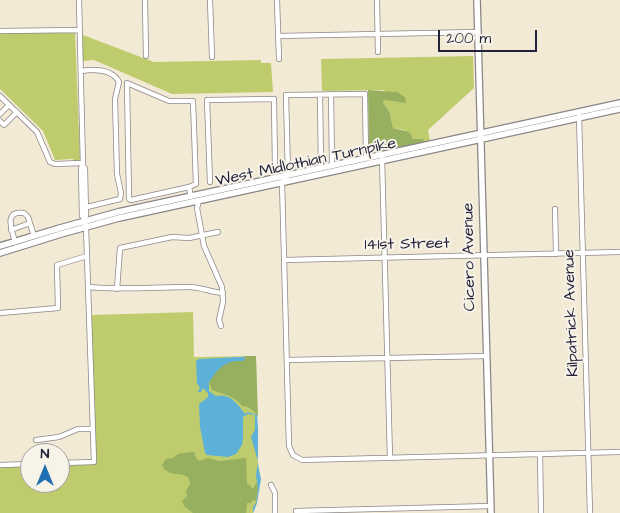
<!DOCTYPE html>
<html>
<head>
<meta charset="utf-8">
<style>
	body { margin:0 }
	#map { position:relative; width:620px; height:513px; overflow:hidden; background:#f3ead5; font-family:"Architects Daughter",sans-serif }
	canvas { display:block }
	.north { position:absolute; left:20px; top:443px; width:50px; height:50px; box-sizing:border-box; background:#f7f3e8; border:1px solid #a29fa3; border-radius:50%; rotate:0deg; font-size:14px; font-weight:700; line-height:20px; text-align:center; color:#22223b }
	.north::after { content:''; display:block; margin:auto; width:18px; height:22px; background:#1f6fb2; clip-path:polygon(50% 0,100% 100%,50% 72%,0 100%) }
	.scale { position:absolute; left:438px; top:30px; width:99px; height:22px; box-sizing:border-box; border:2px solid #22223b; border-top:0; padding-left:6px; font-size:15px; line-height:18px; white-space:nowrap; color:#22223b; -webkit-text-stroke:4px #f7f3e8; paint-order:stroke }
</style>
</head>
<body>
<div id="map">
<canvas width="620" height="513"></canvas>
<div class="north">N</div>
<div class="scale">200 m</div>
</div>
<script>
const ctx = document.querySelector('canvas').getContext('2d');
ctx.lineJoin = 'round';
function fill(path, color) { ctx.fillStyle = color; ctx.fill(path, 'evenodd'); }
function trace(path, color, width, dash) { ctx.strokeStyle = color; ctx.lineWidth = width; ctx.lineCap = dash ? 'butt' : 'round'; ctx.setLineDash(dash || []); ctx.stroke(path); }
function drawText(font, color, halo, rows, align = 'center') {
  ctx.font = font + ' "Architects Daughter",sans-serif'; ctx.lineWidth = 4; ctx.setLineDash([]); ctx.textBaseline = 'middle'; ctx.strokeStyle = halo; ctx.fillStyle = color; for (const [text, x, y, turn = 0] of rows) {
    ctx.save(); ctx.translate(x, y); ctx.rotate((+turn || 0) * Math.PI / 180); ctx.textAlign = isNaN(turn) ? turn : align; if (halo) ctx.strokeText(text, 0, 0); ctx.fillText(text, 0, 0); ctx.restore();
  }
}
fill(new Path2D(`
	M75 32 80 159 79 161 74 162 73 159 55 160 43 131 0 89V33Z
	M83 35 154 62 261 60V63H271L273 92 172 94 94 60 83 61Z
	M473 56 474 88 428 130 430 141 421 143 411 138 404 130 393 128 390 113 383 102 385 99 400 102 384 90 322 91 321 59Z
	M193 312 194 357 256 356 257 457 260 474 257 503 253 513H0V466L30 465V483H60V464L96 463 91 315Z`), '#bfcc6d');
fill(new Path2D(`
	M368 90 397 92 405 97 406 103 385 100 383 102 390 113 393 128 409 132 413 139H423L424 140 421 143 369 155Z
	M244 356H256L258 417C255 412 250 406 242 406 234 395 224 395 212 390L209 382C214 375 221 365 229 361 236 359 240 362 245 358Z
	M191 452H194L196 458 199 461 208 458 219 461 246 458 247 483 253 489 257 482 258 490 256 501 253 500 251 503H247L246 513H193L185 507 182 501 187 496 186 491 190 484C189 474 184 475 175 474 172 474 167 471 164 469L162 465 166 459 173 458 178 454Z`), '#97b060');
fill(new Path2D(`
	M238 357H244L245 359 243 361C225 360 219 368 209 382V391L216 396C230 393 237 403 245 414L248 412 257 415 258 428V466L261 479 257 503 253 513V507L256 503 258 490 256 475 258 461 251 437 255 430V415L248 414 243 417V439L242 445 236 454 228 457 207 455 205 453 200 427 199 404 208 397V393L203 388 201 392H198L200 387 197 384 196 361 199 359Z`), '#5db1d9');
const minor = new Path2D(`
	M79 0 83 166 85 168 86 216 84 218
	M145 0 146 56
	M210 0 212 57
	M277 0 279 59
	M377 0 378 52
	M0 31 80 30
	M278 36 478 32
	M81 71C94 69 112 69 119 82L115 99 117 174 121 193 120 199 83 208
	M331 94 332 165
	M320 95 321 168
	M0 96 37 132 50 162 55 164 83 163
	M0 114 9 105
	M579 116 590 513
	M0 121 4 125 17 112
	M366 158 365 94 286 95 288 175 282 182 289 446 293 455 302 460 620 452
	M382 159 390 458
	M210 182 207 100 274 99 275 167
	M189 187 131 200 129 199 127 83 169 101H193L196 184 189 187 191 197
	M199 201 197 208 204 246 222 287 223 302 219 320 221 326
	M555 209 556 254
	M11 230 30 223
	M15 242C12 230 3 210 24 213L28 217 34 236
	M284 260 620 252
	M88 287C121 290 155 287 189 287 200 287 211 292 223 293
	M117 289 120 248 172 237 189 238 218 232
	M0 313 58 308 57 265 87 256
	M287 360 487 356
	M36 440 59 437 78 429H93
	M540 454 541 513
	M60 463 94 462 86 227 84 218 82 216 81 168 83 166
	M0 465 30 464
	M271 485 275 493V513
	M296 511 491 506`);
const major = new Path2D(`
	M477 0 491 513
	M0 246 60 228 118 212 620 103
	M0 253 61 234 119 218 620 109`);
trace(minor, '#8a8688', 6);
trace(major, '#8a8688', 8);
trace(minor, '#fff', 4.5);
trace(major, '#fff', 5.5);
drawText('16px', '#22223b', '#f7f3e8', [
	["West Midlothian Turnpike",306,163,-12],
	["141st Street",407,245,-1],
	["Cicero Avenue",470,257,-91],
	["Kilpatrick Avenue",572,313,-92]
]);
</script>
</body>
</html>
